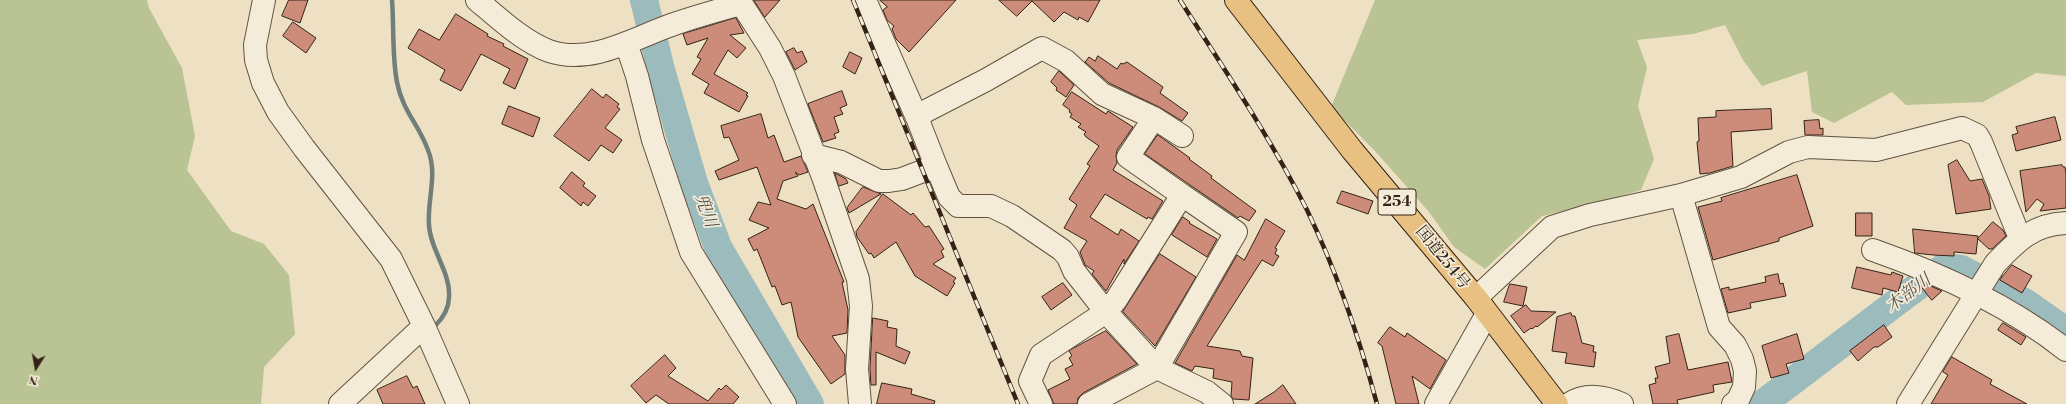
<!DOCTYPE html>
<html>
<head>
<meta charset="utf-8">
<style>
	body { margin:0 }
	#map { position:relative; width:2066px; height:404px; overflow:hidden; background:#eee1c3; font-family:"Libre Bodoni",serif }
	canvas { display:block }
	.north { position:absolute; left:16px; top:348px; width:40px; height:40px; -webkit-text-stroke:3px #f4ecd8; paint-order:stroke; rotate:191deg; font-size:11px; font-weight:700; line-height:16px; text-align:center; color:#342216 }
	.north::after { content:''; display:block; margin:auto; width:14px; height:18px; background:#342216; clip-path:polygon(50% 0,100% 100%,50% 72%,0 100%) }
</style>
</head>
<body>
<div id="map">
<canvas width="2066" height="404"></canvas>
<div class="north">N</div>
</div>
<script>
const ctx = document.querySelector('canvas').getContext('2d');
ctx.lineJoin = 'round';
function fill(path, color) { ctx.fillStyle = color; ctx.fill(path, 'evenodd'); }
function trace(path, color, width, dash) { ctx.strokeStyle = color; ctx.lineWidth = width; ctx.lineCap = dash ? 'butt' : 'round'; ctx.setLineDash(dash || []); ctx.stroke(path); }
function drawText(font, color, halo, rows, align = 'center') {
  ctx.font = font + ' "Libre Bodoni","Noto Serif JP",serif'; ctx.lineWidth = 3.5; ctx.setLineDash([]); ctx.textBaseline = 'middle'; ctx.strokeStyle = halo; ctx.fillStyle = color; for (const [text, x, y, turn = 0] of rows) {
    ctx.save(); ctx.translate(x, y); ctx.rotate((+turn || 0) * Math.PI / 180); ctx.textAlign = isNaN(turn) ? turn : align; if (halo) ctx.strokeText(text, 0, 0); ctx.fillText(text, 0, 0); ctx.restore();
  }
}
fill(new Path2D(`
	M0 0H147L149 8 182 68 195 136 187 170 231 231 264 244 289 275 295 334 264 367 261 404H0Z
	M1375 0H2066V76L2036 73 1983 102 1906 105 1892 92 1834 123 1812 112 1807 71 1762 86 1743 60 1725 25 1693 34 1637 40 1647 67 1638 106 1654 159 1641 190 1597 203 1542 216 1485 269 1454 247 1429 212 1375 151 1331 107Z`), '#b9c394');
trace(new Path2D(`
	M392 0C394 25 392 58 397 82 402 110 419 125 428 150 438 175 427 199 429 225 430 249 451 273 449 297 449 308 443 318 435 326`), '#727e7a', 4.5);
trace(new Path2D(`
	M644 0 661 70 694 183 718 247 810 404
	M1762 404C1823 359 1882 312 1944 267L1961 269 2026 303 2066 331`), '#9cbbbc', 28);
const building = new Path2D(`
	M289 0H308L300 23 282 16Z
	M754 0H780L765 17Z
	M880 0H956L909 52 896 39 892 29 894 26 887 20 883 10 887 7Z
	M999 0H1100L1088 22 1079 17 1078 20 1064 12 1054 22 1032 1 1017 16Z
	M456 14 488 34 487 36 504 44 503 46 528 59 515 89 503 83 510 69 481 54 461 91 440 80 445 70 408 48 419 29 439 40Z
	M736 18 744 33 730 35 746 48 737 58 728 50 714 74 748 93 746 95 748 96 739 112 704 93 709 84 692 74 701 59 697 57 708 38 687 45 683 34Z
	M293 22 316 38 306 53 283 36Z
	M794 48 797 53 802 51 807 62 795 70 786 52Z
	M850 52 862 58 855 74 843 67Z
	M1098 56 1117 69 1121 63 1123 64 1127 62 1163 87 1160 93 1188 113 1182 121 1159 107 1109 83 1085 62 1089 57 1095 61Z
	M1059 71 1074 85 1066 97 1056 90 1057 88 1051 82Z
	M592 89 603 98 606 94 619 104 617 107 620 109 605 128 622 140 613 153 601 145 589 161 554 136Z
	M842 91 847 105 840 108 843 114 834 117 839 132 834 134 836 138 823 142 808 104Z
	M1072 92 1106 114 1108 111 1133 127 1117 150 1116 156 1117 163 1113 170 1163 201 1152 219 1148 217 1147 219 1105 194 1090 217 1118 235 1121 229 1139 241 1124 264V259L1106 291 1092 274 1094 271 1085 265 1080 252 1087 241 1064 228 1077 205 1069 199 1090 166 1087 164 1099 146 1086 137 1084 134 1086 132 1078 127 1081 124 1070 117 1072 114 1069 112 1070 110 1063 105Z
	M509 106 540 118 533 137 502 124Z
	M1771 109 1772 129 1731 132 1733 166 1710 173 1700 174 1697 142 1699 141 1698 118 1716 117V111Z
	M761 114 768 138 774 135 784 162 801 156 808 172 799 175 795 172 798 176 783 181 777 199 806 209 813 204 844 282H842L848 310 847 333 832 336 845 355V374L831 384 798 337 791 302 782 305 775 286 772 287 757 249 754 251 748 239 769 228 749 220 758 202 771 205 757 167 719 180 715 171 739 160 729 137 724 138 721 126Z
	M2055 117 2061 140 2016 151 2012 135 2018 133 2016 127Z
	M1819 120 1820 129 1823 128V135H1805L1804 121Z
	M1158 135 1190 158 1189 159 1212 176 1211 178 1256 211 1249 221 1240 216 1238 218 1145 154Z
	M1957 160 1970 181 1982 179 1989 196 1991 209 1956 214 1948 165Z
	M2062 165 2063 167H2065L2066 173V208L2040 211 2044 204 2037 199 2026 212 2020 171Z
	M572 172 585 183 583 186 596 196 588 206 583 202 581 206 560 188Z
	M835 173 846 179 848 183 839 186Z
	M1797 175 1813 226 1779 238V241L1713 260 1698 207 1722 201 1721 198Z
	M863 187 881 194 849 213 847 208Z
	M1342 191 1373 201 1368 214 1337 203Z
	M883 194 911 215 913 213 925 227 929 226 944 249 941 251 944 257 933 264 956 278 953 282 955 283 947 296 915 276 896 242 874 258 871 253 869 254 857 237 856 232Z
	M1856 213H1872V236H1856Z
	M1183 217 1190 222 1189 223 1217 239 1207 257 1172 235Z
	M1266 219 1285 231 1275 248 1277 249 1275 254 1279 256 1273 266 1262 260 1207 346 1240 351 1242 356 1253 358 1249 400 1233 399 1231 396 1232 382 1213 378 1214 369 1195 366 1192 371 1175 363 1237 255 1244 260Z
	M1993 222 2003 230 2006 236 1992 249H1989L1978 239Z
	M1913 229 1978 236 1976 254 1954 252V256L1933 255 1915 253Z
	M1160 254 1196 277 1155 346 1123 312Z
	M2012 265 2032 276 2022 293 2000 280Z
	M1857 267 1891 275 1892 272 1903 276 1898 292 1883 288 1882 295 1852 288Z
	M1778 274 1780 284 1783 283 1786 296 1750 303 1751 308 1728 313 1721 289 1729 287V290L1766 282 1765 277Z
	M1916 280 1919 281 1942 291 1932 300Z
	M1063 283 1072 295 1051 310 1042 297Z
	M1510 284 1527 287 1523 306 1504 302Z
	M1526 305 1531 311 1556 312 1537 327 1536 326 1532 329 1531 328 1524 333 1511 316Z
	M1571 313 1572 316H1575L1582 343 1594 346 1593 352H1596L1594 367 1565 363 1567 353 1552 351 1557 317Z
	M873 318 888 321 887 327 897 329 896 346 910 352 905 364 876 352V385H871L870 369Z
	M2003 323 2026 337 2021 345 1998 330Z
	M1884 325 1892 337 1878 347H1874L1858 361 1850 351Z
	M1390 327 1405 337 1407 333 1446 360 1430 389 1412 376 1419 404H1396L1382 346 1378 343Z
	M1106 331 1137 364 1083 393 1078 398 1077 404H1054L1048 390 1070 379 1065 369 1073 365 1069 358 1072 356 1069 351Z
	M1679 334 1688 370 1728 362 1732 382 1713 385 1714 392 1677 400 1678 404H1653L1649 385 1656 383 1655 378H1658L1655 367 1670 363 1666 337Z
	M1797 334 1804 359 1786 364 1789 373 1771 378 1762 346Z
	M665 355 676 368 668 376 708 401 719 388 721 390 726 385 739 397 733 404H669L656 395 646 403 631 386Z
	M1952 357 1992 380 1990 384 2027 404H1931L1948 375 1943 372Z
	M407 376 413 388 417 386 425 404H383L377 390Z
	M882 383 912 389 911 394 935 401 934 404H877Z
	M1283 385 1296 404H1255L1274 392Z`);
fill(building, '#cd8c7a');
trace(building, '#342216', 1);
const minor = new Path2D(`
	M264 0 255 45 256 60 263 83 278 112 304 148 391 259 424 326 458 404
	M477 0C497 17 524 42 549 51 592 66 637 36 677 23 698 16 719 10 741 4
	M739 0 770 48 784 76 823 177 858 279 861 306 857 369 860 404
	M865 0 918 120
	M626 43 637 76 653 140 691 252 785 404
	M1182 136 1154 118 1128 157 1182 195
	M813 155 841 162 879 181H889L902 179 936 166 949 197 958 206H991L1012 216 1062 250 1068 257 1074 271 1106 312 1157 368 1207 392 1222 404
	M936 166 918 120 924 112 986 80 1042 48 1066 61 1102 94 1154 118
	M1681 195 1719 327 1735 345 1742 359 1745 371 1744 387 1738 400 1733 404
	M1873 250C1941 274 2009 305 2066 350
	M1476 298 1552 227 1590 215 1681 195 1741 177 1789 152 1808 147 1876 150 1962 128 1977 135 1981 142 2020 238
	M340 404 424 326
	M1041 404 1030 381 1041 355 1106 312 1116 300 1182 195 1236 232 1157 368 1089 404
	M1436 404 1487 314
	M1569 404C1585 393 1605 396 1622 404
	M1908 404 1995 264C2016 242 2033 224 2066 223`);
const highway = new Path2D(`
	M1236 0 1352 150 1476 298 1557 404`);
trace(minor, '#625241', 24);
trace(highway, '#342216', 24);
trace(minor, '#f4ecd8', 22);
trace(highway, '#e7c082', 22);
const rail = new Path2D(`
	M853 0 1018 404
	M1180 0C1224 69 1270 137 1307 210 1337 272 1359 337 1377 404`);
trace(rail, '#342216', 4.5);
trace(rail, '#f4ecd8', 3, [9]);
for (const [x, y, w] of [
	[1397,202,38]
]) { const box = new Path2D(); box.roundRect(x - w / 2, y - 13, w, 26, 3); ctx.fillStyle = '#f4ecd8'; ctx.fill(box); trace(box, '#342216', 1); }
drawText('bold 15px', '#342216', null, [
	["254",1397,202]
]);
drawText('16px', '#342216', '#f4ecd8', [
	["国道254号",1442,258,51]
]);
drawText('italic 17px', '#535048', '#f4ecd8', [
	["兜川",705,211,70],
	["木部川",1909,294,-37]
]);
</script>
</body>
</html>
